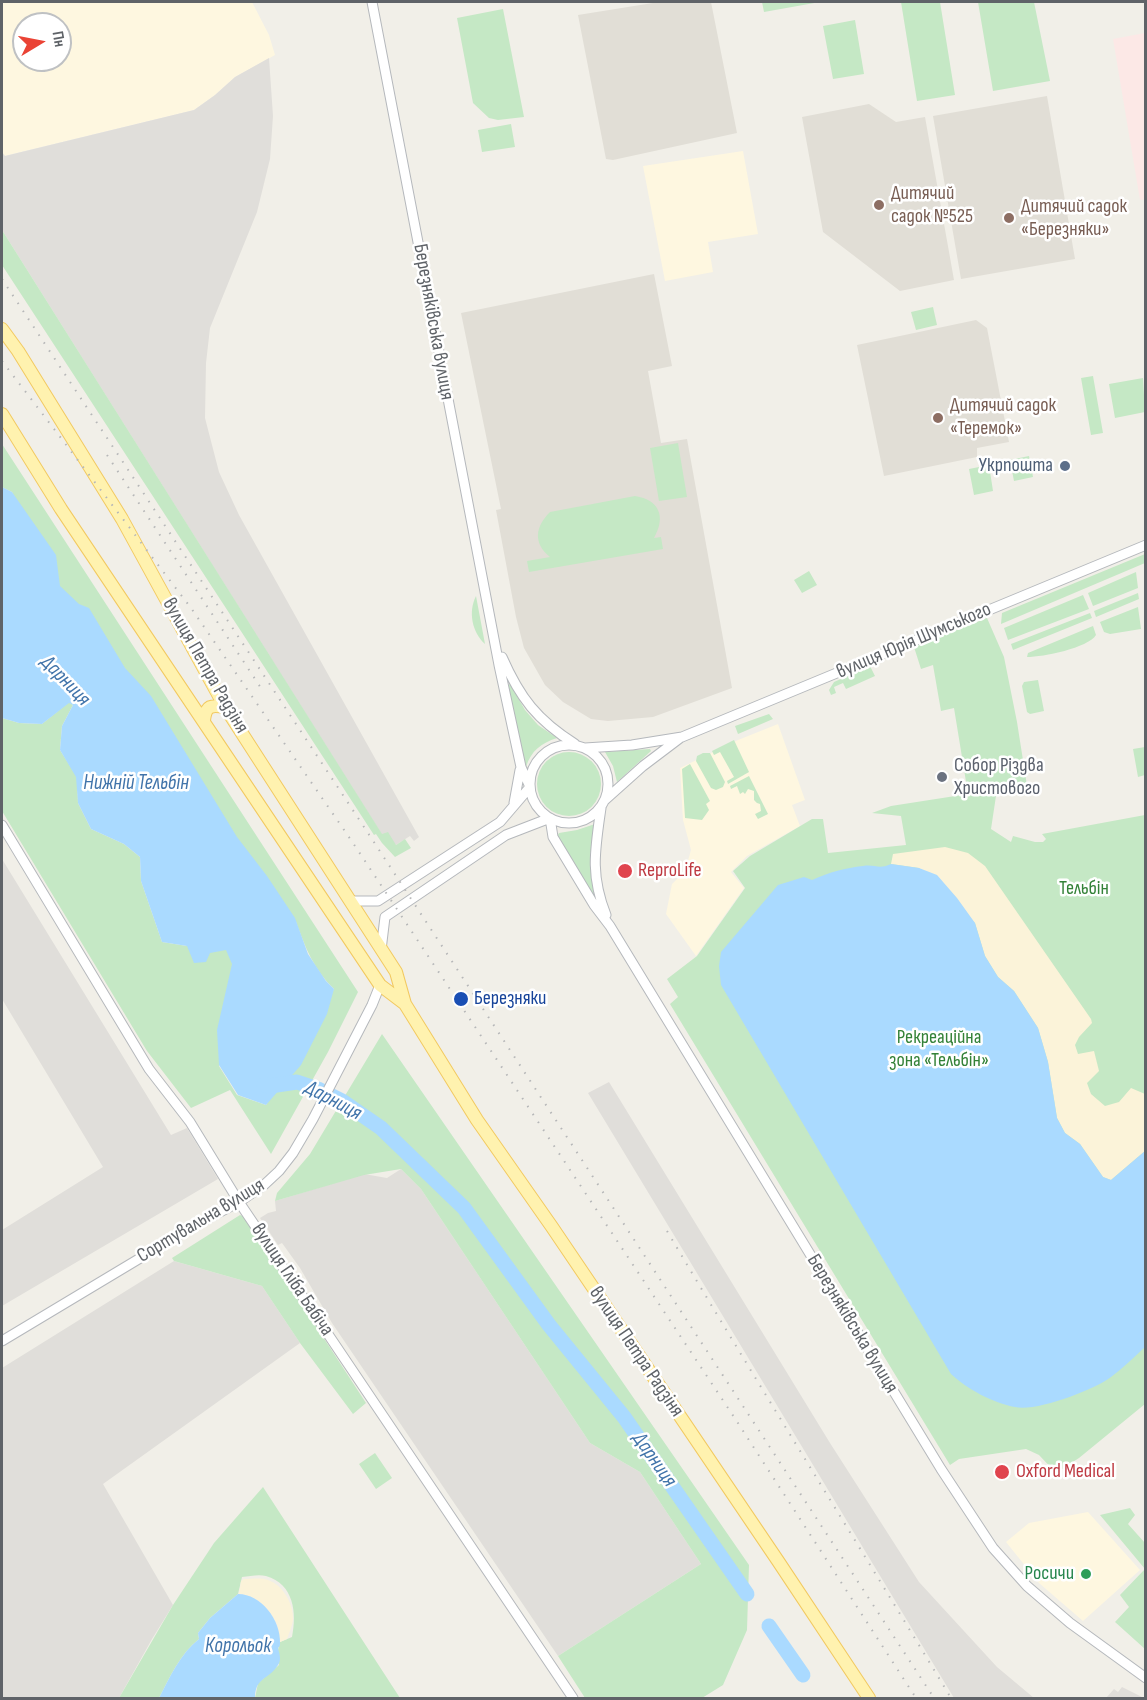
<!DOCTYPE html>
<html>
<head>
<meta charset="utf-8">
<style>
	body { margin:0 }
	#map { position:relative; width:1147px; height:1700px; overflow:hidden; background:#f1efe8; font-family:"Sofia Sans Condensed",sans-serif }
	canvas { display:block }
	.frame { position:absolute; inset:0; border:3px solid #5f6368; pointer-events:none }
	.north { position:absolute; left:12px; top:12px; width:60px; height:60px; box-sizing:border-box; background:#fff; border:2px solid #bfc1c3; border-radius:50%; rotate:80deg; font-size:16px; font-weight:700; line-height:24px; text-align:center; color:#5f6368 }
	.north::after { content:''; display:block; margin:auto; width:21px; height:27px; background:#ea4335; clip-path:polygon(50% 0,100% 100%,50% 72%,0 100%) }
</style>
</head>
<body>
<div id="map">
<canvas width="1147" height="1700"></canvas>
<div class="frame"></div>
<div class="north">Пн</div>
</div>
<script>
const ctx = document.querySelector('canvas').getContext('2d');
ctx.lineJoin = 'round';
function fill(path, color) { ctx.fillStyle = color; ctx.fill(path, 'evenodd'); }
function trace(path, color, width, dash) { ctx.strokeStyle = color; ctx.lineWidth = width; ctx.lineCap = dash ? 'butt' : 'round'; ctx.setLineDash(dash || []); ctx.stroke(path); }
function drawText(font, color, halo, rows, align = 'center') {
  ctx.font = font + ' "Sofia Sans Condensed",sans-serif'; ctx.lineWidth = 5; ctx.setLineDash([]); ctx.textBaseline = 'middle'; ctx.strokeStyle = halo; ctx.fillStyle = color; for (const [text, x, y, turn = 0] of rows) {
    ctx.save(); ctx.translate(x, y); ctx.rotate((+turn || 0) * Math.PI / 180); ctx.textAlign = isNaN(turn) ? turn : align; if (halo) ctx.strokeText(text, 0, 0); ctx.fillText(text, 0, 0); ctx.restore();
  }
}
fill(new Path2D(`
	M2 2H252L269 35 275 55 235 77 215 95 194 110 4 156 2 152ZM24 24H60V60H24Z
	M743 151 758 234 708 242 713 272 665 281 643 166Z
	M778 724 805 800 792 805 800 826 747 856 731 872 744 888 696 956 666 914 672 884 685 871 691 850 683 820 680 768 738 740Z
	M1088 1512 1140 1570 1083 1621 1039 1583 1006 1542 1029 1523Z`), '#fef7e0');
fill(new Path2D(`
	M269 58 273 116 270 159 257 212 210 328 206 363 205 418 219 472 239 515 419 837 414 841 410 836 396 845 382 835 2 230V152L5 156 194 110 215 95 235 77Z
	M2 859 171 1135 187 1128 218 1179 2 1306V1230L103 1167 2 999Z
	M609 1082 830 1443 919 1582 997 1667 1034 1698H954L588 1093Z
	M401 1169 421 1189 590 1443 640 1472 701 1564 558 1656 332 1323 300 1268 282 1243 278 1245 260 1218 268 1213 276 1211 275 1201 364 1174 387 1178Z
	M174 1261 262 1286 300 1343 103 1484 173 1605 152 1639 119 1698H2V1368Z
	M1122 1687 1144 1698H1106L1114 1689 1118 1692Z`), '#e0deda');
fill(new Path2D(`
	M659 2H711L737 133 613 160 606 159 578 15Z
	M1047 96 1075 259 961 279 933 116Z
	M869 104 896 122 925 117 954 280 900 291 823 232 802 117Z
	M654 274 672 366 648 371 661 443 687 439 732 688 653 717 608 721 591 719 563 702 545 685 524 648 516 617 496 510 501 509 461 313Z
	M976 320 987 328 1009 442 977 448V457L884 476 857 345Z`), '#e1ded6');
fill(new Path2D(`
	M1145 33 1146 199 1140 200 1113 39Z`), '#fce8e6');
fill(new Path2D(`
	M762 2H820L764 12Z
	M901 2H940L955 95 917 101Z
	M978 2H1034L1050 81 993 91Z
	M503 9 524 117 498 120 489 118 473 103 457 18Z
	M855 20 864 74 833 79 823 26Z
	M511 124 515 147 482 152 478 130Z
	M2 230 382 834 388 832 396 845 405 839 411 848 395 857 382 843 376 834 374 835 2 265Z
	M933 307 937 325 916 330 911 312Z
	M1093 376 1103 433 1091 435 1081 378Z
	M1143 378 1145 412 1115 418 1109 384Z
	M678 443 687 497 659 501 650 448Z
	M2 444 358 992 328 1052 271 1154 230 1090 191 1108 147 1051 2 811V718L19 723 42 724 69 702 73 705 62 726 60 750 77 777 78 803 91 829 124 844 140 857 141 881 162 942 187 946 88 675 12 492 2 487ZM296 922C305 947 314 970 334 989L266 1105 237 1095 219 1066Z
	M1029 456 1033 477 1014 481 1010 460Z
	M989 465 993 491 974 495 969 469Z
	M635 496C660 500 666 517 654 538L661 537 663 549 529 572 527 561 550 557C533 543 535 527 550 512Z
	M1145 554V563L1001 624 1002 613Z
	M809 571 817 585 802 593 794 580Z
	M1136 572 1138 588 1093 606 1088 593Z
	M1138 593 1139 599 1096 617 1094 611Z
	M1083 595 1089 609 1008 640 1004 628Z
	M476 596 485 644C472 632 468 612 476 596Z
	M1138 607 1141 629 1110 634 1104 632 1100 622Z
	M1090 613 1092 618 1013 650 1011 644Z
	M987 618 1004 657 1017 722 1028 792 996 796 991 829 1011 842 1013 836 1035 842H1043L1046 839 1042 834 1145 815V1404L1079 1458 1056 1473 1039 1455 1026 1449 959 1459 950 1465 670 1004 678 997 667 979 697 956 745 888 733 871 750 856 812 819H823L828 853 906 845 901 816 872 813 891 806 968 794 954 708 941 711 933 665 921 669 914 647Z
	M1093 626 1096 635C1088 648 1043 657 1027 657L1028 653Z
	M870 666 875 676 846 689 843 683 834 687 836 693 831 695 829 690 834 682Z
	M1038 680 1044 711 1030 714 1027 712 1022 686 1024 682Z
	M510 684 525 710 538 725 557 738C541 743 531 751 526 767L508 685Z
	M769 714 773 719 738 734 735 726Z
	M734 740 749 772 728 784 727 781 734 777 720 752 714 755 712 751Z
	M1145 747V775L1138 777 1133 749Z
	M650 749 651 751 617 782 613 766 605 752Z
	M537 784a32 32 0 1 1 64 0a32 32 0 1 1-64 0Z
	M703 753H710L725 782 723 787 716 790 711 788 696 761 697 756Z
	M690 764 710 801 706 804 709 810 702 820 685 818 682 769Z
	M749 776 768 814 758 819 755 814 761 811 760 804 757 803 754 800V791L748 789 745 794 743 792 740 794 737 786 731 789 730 786Z
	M595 824 590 858 596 899 594 900 557 836 559 833 577 830Z
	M382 1034 749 1565 747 1630 723 1685 702 1698H585L558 1656 701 1564 640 1472 590 1443 421 1189 401 1169 364 1175 275 1201 277 1193 310 1154Z
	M240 1215 245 1217 366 1403 353 1414 300 1343 262 1286 174 1261 172 1258Z
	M375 1453 392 1478 376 1489 359 1464Z
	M263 1487 400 1698H255L258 1683 279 1665 278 1650 280 1642 292 1637C297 1613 294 1584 266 1576 259 1574 250 1576 242 1577L238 1594 210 1618 198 1633 199 1639C180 1654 170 1677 159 1698H119L173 1605 214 1543Z
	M1130 1508 1135 1515 1128 1524 1145 1543V1649L1115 1622 1129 1607 1120 1595 1145 1569 1100 1515Z`), '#c5e8c5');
fill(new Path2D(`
	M945 847 968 853 985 866 1091 1019 1092 1023 1079 1037 1075 1045 1078 1054 1094 1051 1099 1071 1087 1083 1091 1094 1105 1106 1119 1102 1131 1088 1145 1094V1151L1111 1180 1103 1177 1080 1144 1065 1133 1057 1118 1048 1062 1038 1028 1014 991 998 977 985 956 975 923 919 868 891 864 893 854Z
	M244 1579C250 1579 258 1578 264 1579 282 1582 294 1604 293 1620 292 1627 289 1633 287 1639L280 1642C279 1636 279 1628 276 1622 269 1608 255 1594 239 1594L241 1581Z`), '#fbf3d9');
fill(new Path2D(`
	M2 487 12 492 56 555 60 586 79 604 89 608 125 668 151 696 237 837 267 876 295 918 308 954 326 981 334 989 327 1014 301 1065 266 1105 238 1095 219 1065 217 1030 232 964 226 950 210 953 206 962 194 963 187 946 162 942 141 881 140 857 124 844 91 829 78 803 76 777 60 750 62 726 73 705 69 703 42 724 19 723 2 718Z
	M891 864 919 868 937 875 957 898 975 923 985 956 998 977 1014 991 1038 1028 1048 1062 1057 1118 1065 1133 1080 1144 1103 1177 1111 1180 1145 1151V1347C1134 1357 1123 1368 1111 1377 1094 1390 1036 1412 1015 1407 993 1403 967 1389 951 1374L721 985 719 966 721 952 778 885 804 877 812 880C830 872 845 868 863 866 876 864 878 870 891 864Z
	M238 1594C261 1594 281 1620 280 1643 280 1650 277 1644 279 1652 280 1656 281 1661 278 1665 269 1680 255 1677 255 1698H159C170 1677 180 1654 199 1639L198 1633 210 1618Z`), '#aadaff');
trace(new Path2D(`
	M264 1085 270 1086 297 1082 318 1089 342 1101 381 1128 464 1208 549 1325 624 1417 747 1594
	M769 1626 803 1675`), '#aadaff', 15);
const minor = new Path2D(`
	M372 2 499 665 521 767 530 787
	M502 657C520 698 537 720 575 744
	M530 784a39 39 0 1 1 78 0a39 39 0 1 1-78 0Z
	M585 748 632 745 682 737 1146 545
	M605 800 643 766 680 738
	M514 803 520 770
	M601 808C595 850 590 874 606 915
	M550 818 553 837 594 905 610 926 941 1469 993 1548 1027 1586 1070 1623 1146 1678
	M2 825 149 1069 190 1122 239 1202 573 1698
	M351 901H378L500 822 530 787
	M381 950 385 917 506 835 550 818
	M2 1341 192 1227 239 1202 264 1185 279 1171 293 1153 313 1119 372 1005 380 985`);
const major = new Path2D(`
	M2 329 18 351 122 519 225 707 396 972 405 1004 477 1120 552 1227 778 1561 869 1698
	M2 414 61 509 380 985 405 1004
	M204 720C206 705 211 705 225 707`);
trace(minor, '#b5b8bc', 11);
trace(major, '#f2c960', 14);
trace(minor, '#fff', 9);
trace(major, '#fff2af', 12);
trace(new Path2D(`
	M2 279 366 830 934 1698
	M2 361 191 608 351 840 734 1417 916 1698
	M107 455 261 688
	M667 1231C760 1388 857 1542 951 1698`), '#b6b7b8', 2, [1.5, 8]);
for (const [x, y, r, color] of [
	[879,205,6,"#8d6e63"],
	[1009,218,6,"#8d6e63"],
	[938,418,6,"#8d6e63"],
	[1065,466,6,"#5c6f8a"],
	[942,777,6,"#6b7280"],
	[625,871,8,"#e0444e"],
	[461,999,8,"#1a4fb4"],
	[1002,1472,8,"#e0444e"],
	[1086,1574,6,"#2e9e5b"]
]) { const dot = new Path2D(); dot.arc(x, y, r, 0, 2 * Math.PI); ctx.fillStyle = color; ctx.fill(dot); trace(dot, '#fff', 2); }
drawText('20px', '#785e54', '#fff', [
	["Дитячий",891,194],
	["садок №525",891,217],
	["Дитячий садок",1021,207],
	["«Березняки»",1021,230],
	["Дитячий садок",950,406],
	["«Теремок»",950,429]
], 'left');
drawText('20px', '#5f6368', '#fff', [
	["Березняківська вулиця",433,322,80],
	["вулиця Юрія Шумського",914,641,-23],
	["вулиця Петра Радзіня",205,666,60],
	["Сортувальна вулиця",201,1221,-31],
	["вулиця Гліба Бабіча",292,1280,56],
	["Березняківська вулиця",852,1324,59],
	["вулиця Петра Радзіня",636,1352,56]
]);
drawText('20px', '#4e5e75', '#fff', [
	["Укрпошта",1053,466]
], 'right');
drawText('20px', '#5b616d', '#fff', [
	["Собор Різдва",954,766],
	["Христового",954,789]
], 'left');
drawText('20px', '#be3a42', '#fff', [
	["ReproLife",638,871],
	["Oxford Medical",1016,1472]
], 'left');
drawText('20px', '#348238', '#fff', [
	["Тельбін",1084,889],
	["Рекреаційна",939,1038],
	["зона «Тельбін»",939,1061]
]);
drawText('20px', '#164399', '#fff', [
	["Березняки",474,999]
], 'left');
drawText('20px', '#27864d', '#fff', [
	["Росичи",1074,1574]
], 'right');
drawText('italic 21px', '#4174aa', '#fff', [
	["Дарниця",65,681,46],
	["Нижній Тельбін",136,784],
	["Дарниця",333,1101,28],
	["Дарниця",654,1460,55],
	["Корольок",238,1647]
]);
</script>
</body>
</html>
